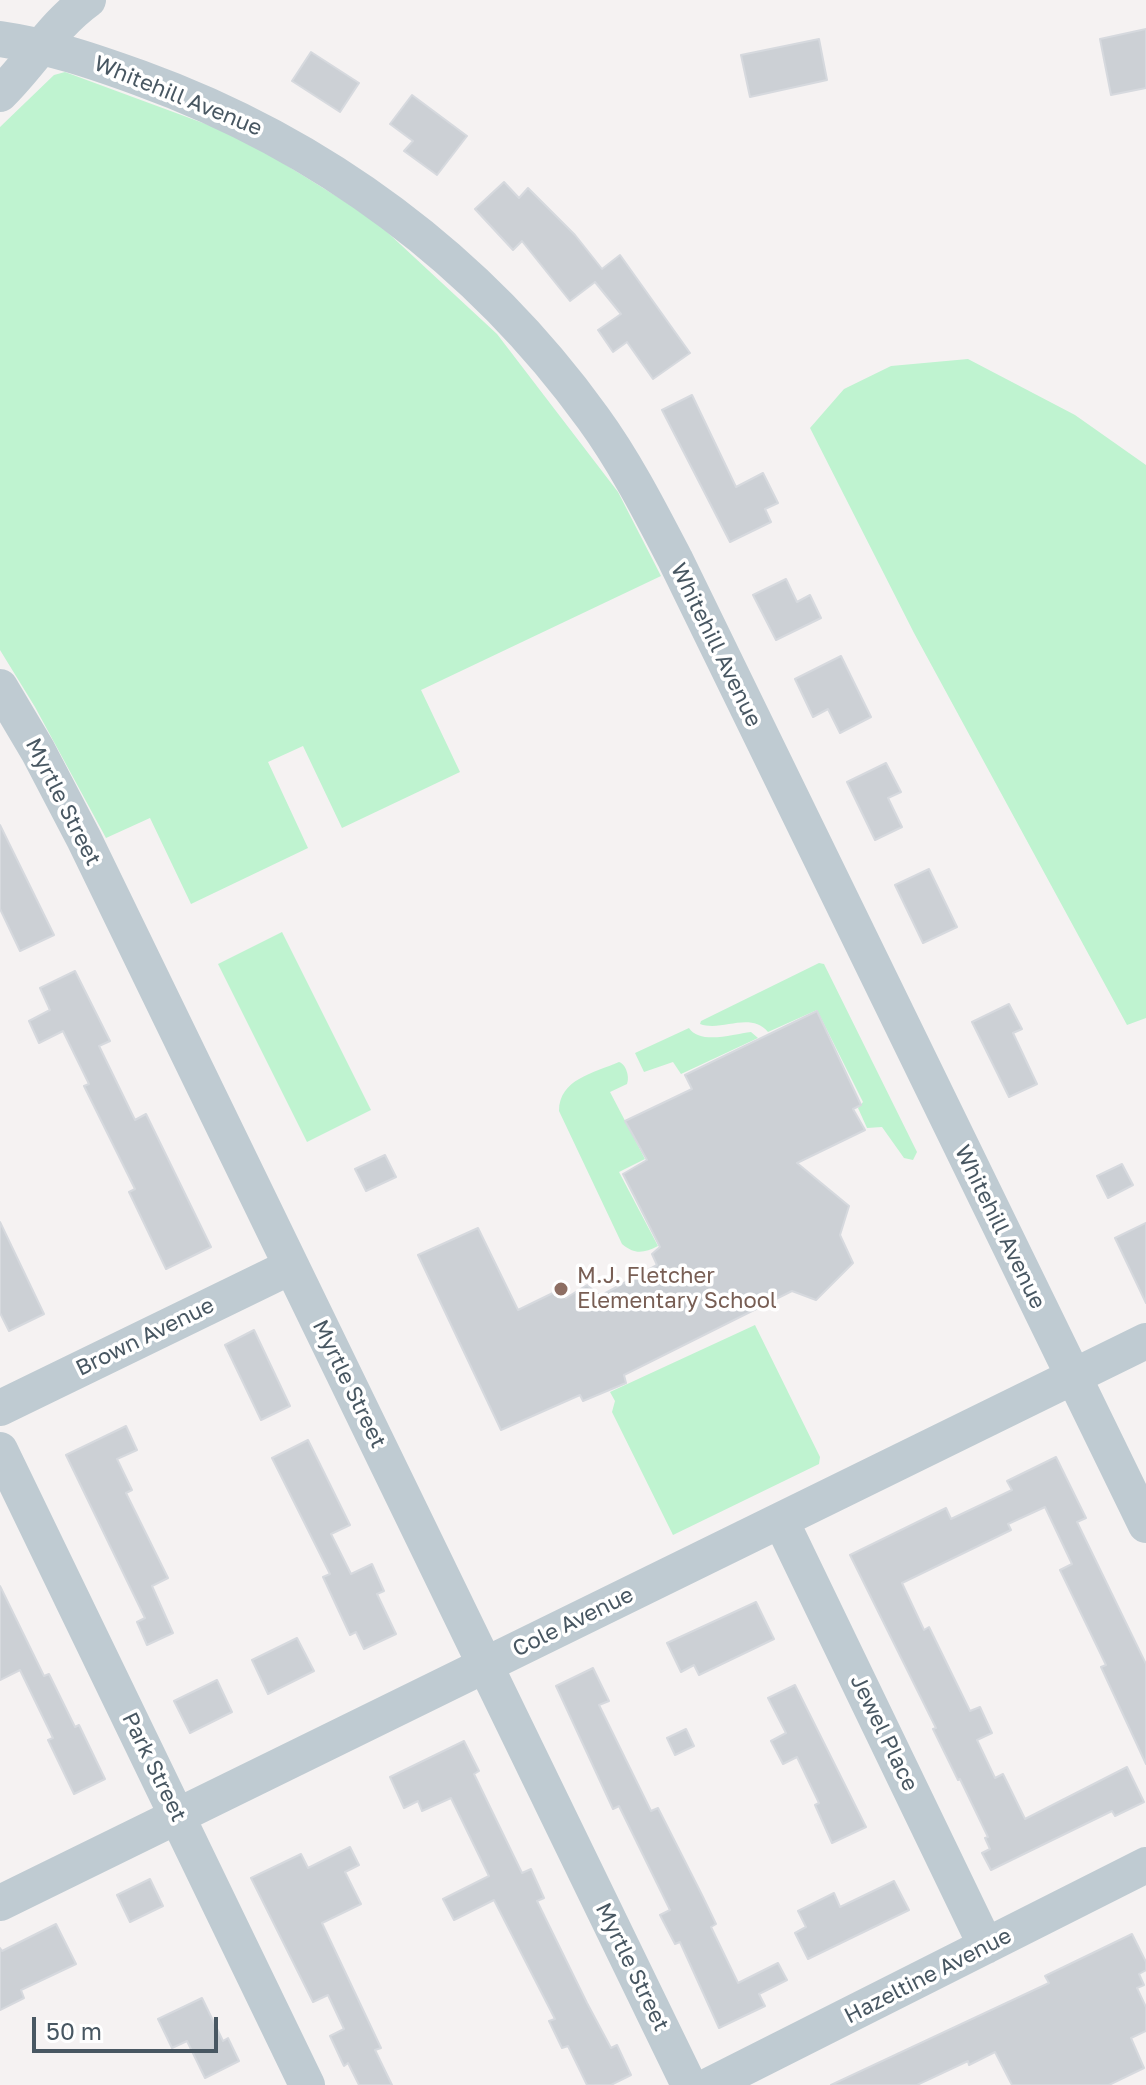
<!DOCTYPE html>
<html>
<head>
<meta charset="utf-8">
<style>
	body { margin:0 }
	#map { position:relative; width:1146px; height:2085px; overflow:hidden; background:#f5f2f2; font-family:"Golos Text",sans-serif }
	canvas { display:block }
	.scale { position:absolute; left:32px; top:2017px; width:186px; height:36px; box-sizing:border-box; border:4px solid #485762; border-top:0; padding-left:10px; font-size:24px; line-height:28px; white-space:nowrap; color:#485762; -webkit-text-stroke:6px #fff; paint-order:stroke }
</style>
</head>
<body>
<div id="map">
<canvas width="1146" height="2085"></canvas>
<div class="scale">50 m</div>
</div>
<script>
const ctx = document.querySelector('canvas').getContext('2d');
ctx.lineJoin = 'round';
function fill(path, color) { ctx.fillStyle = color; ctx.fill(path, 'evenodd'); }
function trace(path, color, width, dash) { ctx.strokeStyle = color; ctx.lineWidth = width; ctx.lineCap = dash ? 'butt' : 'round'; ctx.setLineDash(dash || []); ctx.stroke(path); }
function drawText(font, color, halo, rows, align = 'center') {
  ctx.font = font + ' "Golos Text",sans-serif'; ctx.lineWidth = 7; ctx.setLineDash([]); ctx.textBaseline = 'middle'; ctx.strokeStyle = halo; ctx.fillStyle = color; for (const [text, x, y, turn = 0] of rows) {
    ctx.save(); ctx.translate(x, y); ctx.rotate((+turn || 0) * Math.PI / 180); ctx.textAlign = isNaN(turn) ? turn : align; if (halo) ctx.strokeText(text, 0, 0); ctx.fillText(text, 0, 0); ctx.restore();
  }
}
fill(new Path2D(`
	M65 72 241 137 373 219 497 334 618 492 661 576 421 690 460 772 342 828 303 746 268 762 308 848 191 904 150 818 106 838 35 707 0 650V127L54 75Z
	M968 359 1075 415 1146 465V1018L1127 1025 914 633 810 428 844 389 891 366Z
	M282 932 371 1110 307 1142 218 964Z
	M819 963 824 964 917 1152 913 1160 904 1158 882 1127 867 1128 858 1108 863 1102 817 1010 768 1032C750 1011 722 1032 700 1024L701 1021Z
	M689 1028C700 1045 734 1034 751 1032L758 1038 681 1074 673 1062 644 1072 635 1053Z
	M619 1062C626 1064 630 1077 627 1084L610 1092 645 1159 619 1172 658 1246C644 1253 635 1255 622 1244L559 1111C559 1079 594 1073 619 1062Z
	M755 1325 820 1457 819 1464 673 1535 612 1412 615 1401 610 1392Z`), '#bff3d0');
const building = new Path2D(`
	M1146 29V88L1111 95 1100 39Z
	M819 39 827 80 750 97 741 55Z
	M311 52 359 83 340 112 292 81Z
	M412 95 467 136 437 175 404 151 413 141 390 124Z
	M504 182 519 198 528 188 575 235 602 269 620 255 690 353 653 379 627 342 613 352 598 330 621 314 595 282 570 301 522 241 513 250 475 209Z
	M692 395 736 487 763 473 778 503 765 509 771 522 730 542 662 410Z
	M786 579 797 602 810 595 821 618 776 640 753 595Z
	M841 656 871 717 840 733 828 709 813 717 795 679Z
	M886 763 901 792 888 798 902 827 875 840 847 782Z
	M0 825 54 935 20 951 0 909Z
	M929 869 957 927 923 943 895 885Z
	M75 971 110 1041 99 1046 135 1120 146 1114 211 1247 166 1269 129 1192 135 1189 84 1086 89 1084 63 1031 39 1043 29 1021 50 1010 40 988Z
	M1009 1004 1022 1029 1013 1033 1037 1084 1009 1097 972 1022Z
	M817 1011 861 1105 853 1109 865 1130 797 1163 849 1206 840 1235 853 1263 816 1300 792 1291 624 1375 626 1383 583 1401 580 1395 501 1430 418 1255 478 1228 518 1310 559 1290 566 1298 587 1285 600 1296 657 1265 652 1254 660 1247 623 1174 647 1160 625 1121 692 1089 685 1075Z
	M385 1155 396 1177 366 1191 355 1169Z
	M1122 1164 1133 1185 1108 1198 1097 1176Z
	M0 1222 44 1314 9 1331 0 1313Z
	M1146 1223V1303L1115 1238Z
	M254 1330 290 1406 261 1420 225 1345Z
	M126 1426 137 1450 117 1459 132 1490 126 1493 168 1578 152 1586 173 1633 147 1645 137 1622 145 1618 66 1455Z
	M308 1440 350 1525 331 1534 351 1574 372 1564 384 1591 377 1594 396 1634 364 1649 356 1632 350 1635 323 1577 330 1574 272 1458Z
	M1056 1457 1086 1518 1077 1522 1146 1664V1764L1101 1667 1106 1665 1060 1570 1072 1564 1045 1507 1008 1524 1011 1530 902 1583 924 1630 929 1627 970 1711 980 1707 992 1733 977 1740 995 1778 1003 1774 1025 1819 1127 1767 1144 1802 1115 1816 1112 1811 991 1870 982 1853 990 1849 985 1838 988 1837 960 1779 958 1780 933 1729 936 1728 850 1555 946 1508 951 1519 1012 1490 1007 1481Z
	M0 1586 44 1676 49 1674 75 1727 79 1725 105 1779 74 1794 48 1740 53 1738 20 1670 0 1680Z
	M756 1602 774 1639 699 1675 694 1665 681 1672 667 1643Z
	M297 1638 314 1671 268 1694 252 1660Z
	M593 1668 609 1701 599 1705 651 1811 658 1808 702 1895 716 1924 711 1927 738 1983 778 1963 787 1980 759 1994 765 2006 719 2028 680 1942 675 1944 660 1915 670 1910 619 1806 613 1809 556 1686Z
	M217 1680 232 1712 190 1733 174 1701Z
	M795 1685 866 1827 832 1843 815 1805 819 1803 797 1757 783 1764 771 1741 786 1733 768 1698Z
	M686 1729 694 1746 675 1755 667 1738Z
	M464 1741 479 1771 474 1774 522 1873 531 1869 544 1898 537 1901 587 2003 611 2048 617 2045 631 2075 611 2085H587L568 2046 562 2048 549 2021 555 2019 494 1900 454 1920 443 1899 489 1876 451 1798 422 1811 418 1801 404 1808 390 1777Z
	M350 1847 359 1865 345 1872 361 1904 322 1923 381 2048 375 2050 392 2085H359L348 2063 344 2066 330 2036 344 2029 328 1995 313 2002 251 1878 301 1854 308 1868Z
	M150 1879 163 1906 130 1922 117 1895Z
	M894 1881 909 1910 808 1959 795 1933 806 1927 798 1911 834 1893 840 1907Z
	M56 1924 76 1964 21 1990 24 1998 0 2010V1948L2 1951Z
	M1132 1934 1146 1962V1970L1139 1974 1144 1985 1137 1988 1146 2007V2031L1131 2038 1144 2068 1109 2085H1012L995 2052 969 2065 968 2061 917 2085H831L1049 1983 1045 1976Z
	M202 1998 223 2041 228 2038 239 2061 205 2078 187 2041 172 2048 158 2019Z`);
fill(building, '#ccd0d5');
trace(building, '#d6d9de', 2);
trace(new Path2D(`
	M0 39C49 46 93 61 140 78 322 144 479 260 593 418 625 462 650 511 675 559L1146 1525
	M0 94C31 64 52 26 88 0
	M0 687 38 751 84 839 689 2085
	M0 1408 290 1267
	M0 1450 307 2085
	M781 1521 986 1946
	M0 1903 1146 1341
	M710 2085 1146 1865`), '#bfcbd2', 36);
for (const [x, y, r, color] of [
	[561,1289,8,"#8d6e63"]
]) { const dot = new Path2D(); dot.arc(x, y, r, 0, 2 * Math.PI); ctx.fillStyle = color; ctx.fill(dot); trace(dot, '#fff', 3); }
drawText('22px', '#485762', '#fff', [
	["Whitehill Avenue",178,96,22],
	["Whitehill Avenue",716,645,64],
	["Myrtle Street",63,802,63],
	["Whitehill Avenue",1000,1227,64],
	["Brown Avenue",145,1337,-26],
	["Myrtle Street",349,1384,64],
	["Cole Avenue",573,1622,-26],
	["Jewel Place",884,1733,64],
	["Park Street",154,1767,64],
	["Myrtle Street",632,1967,64],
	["Hazeltine Avenue",928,1976,-27]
]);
drawText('22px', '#785e54', '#fff', [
	["M.J. Fletcher",577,1276],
	["Elementary School",577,1301]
], 'left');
</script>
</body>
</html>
